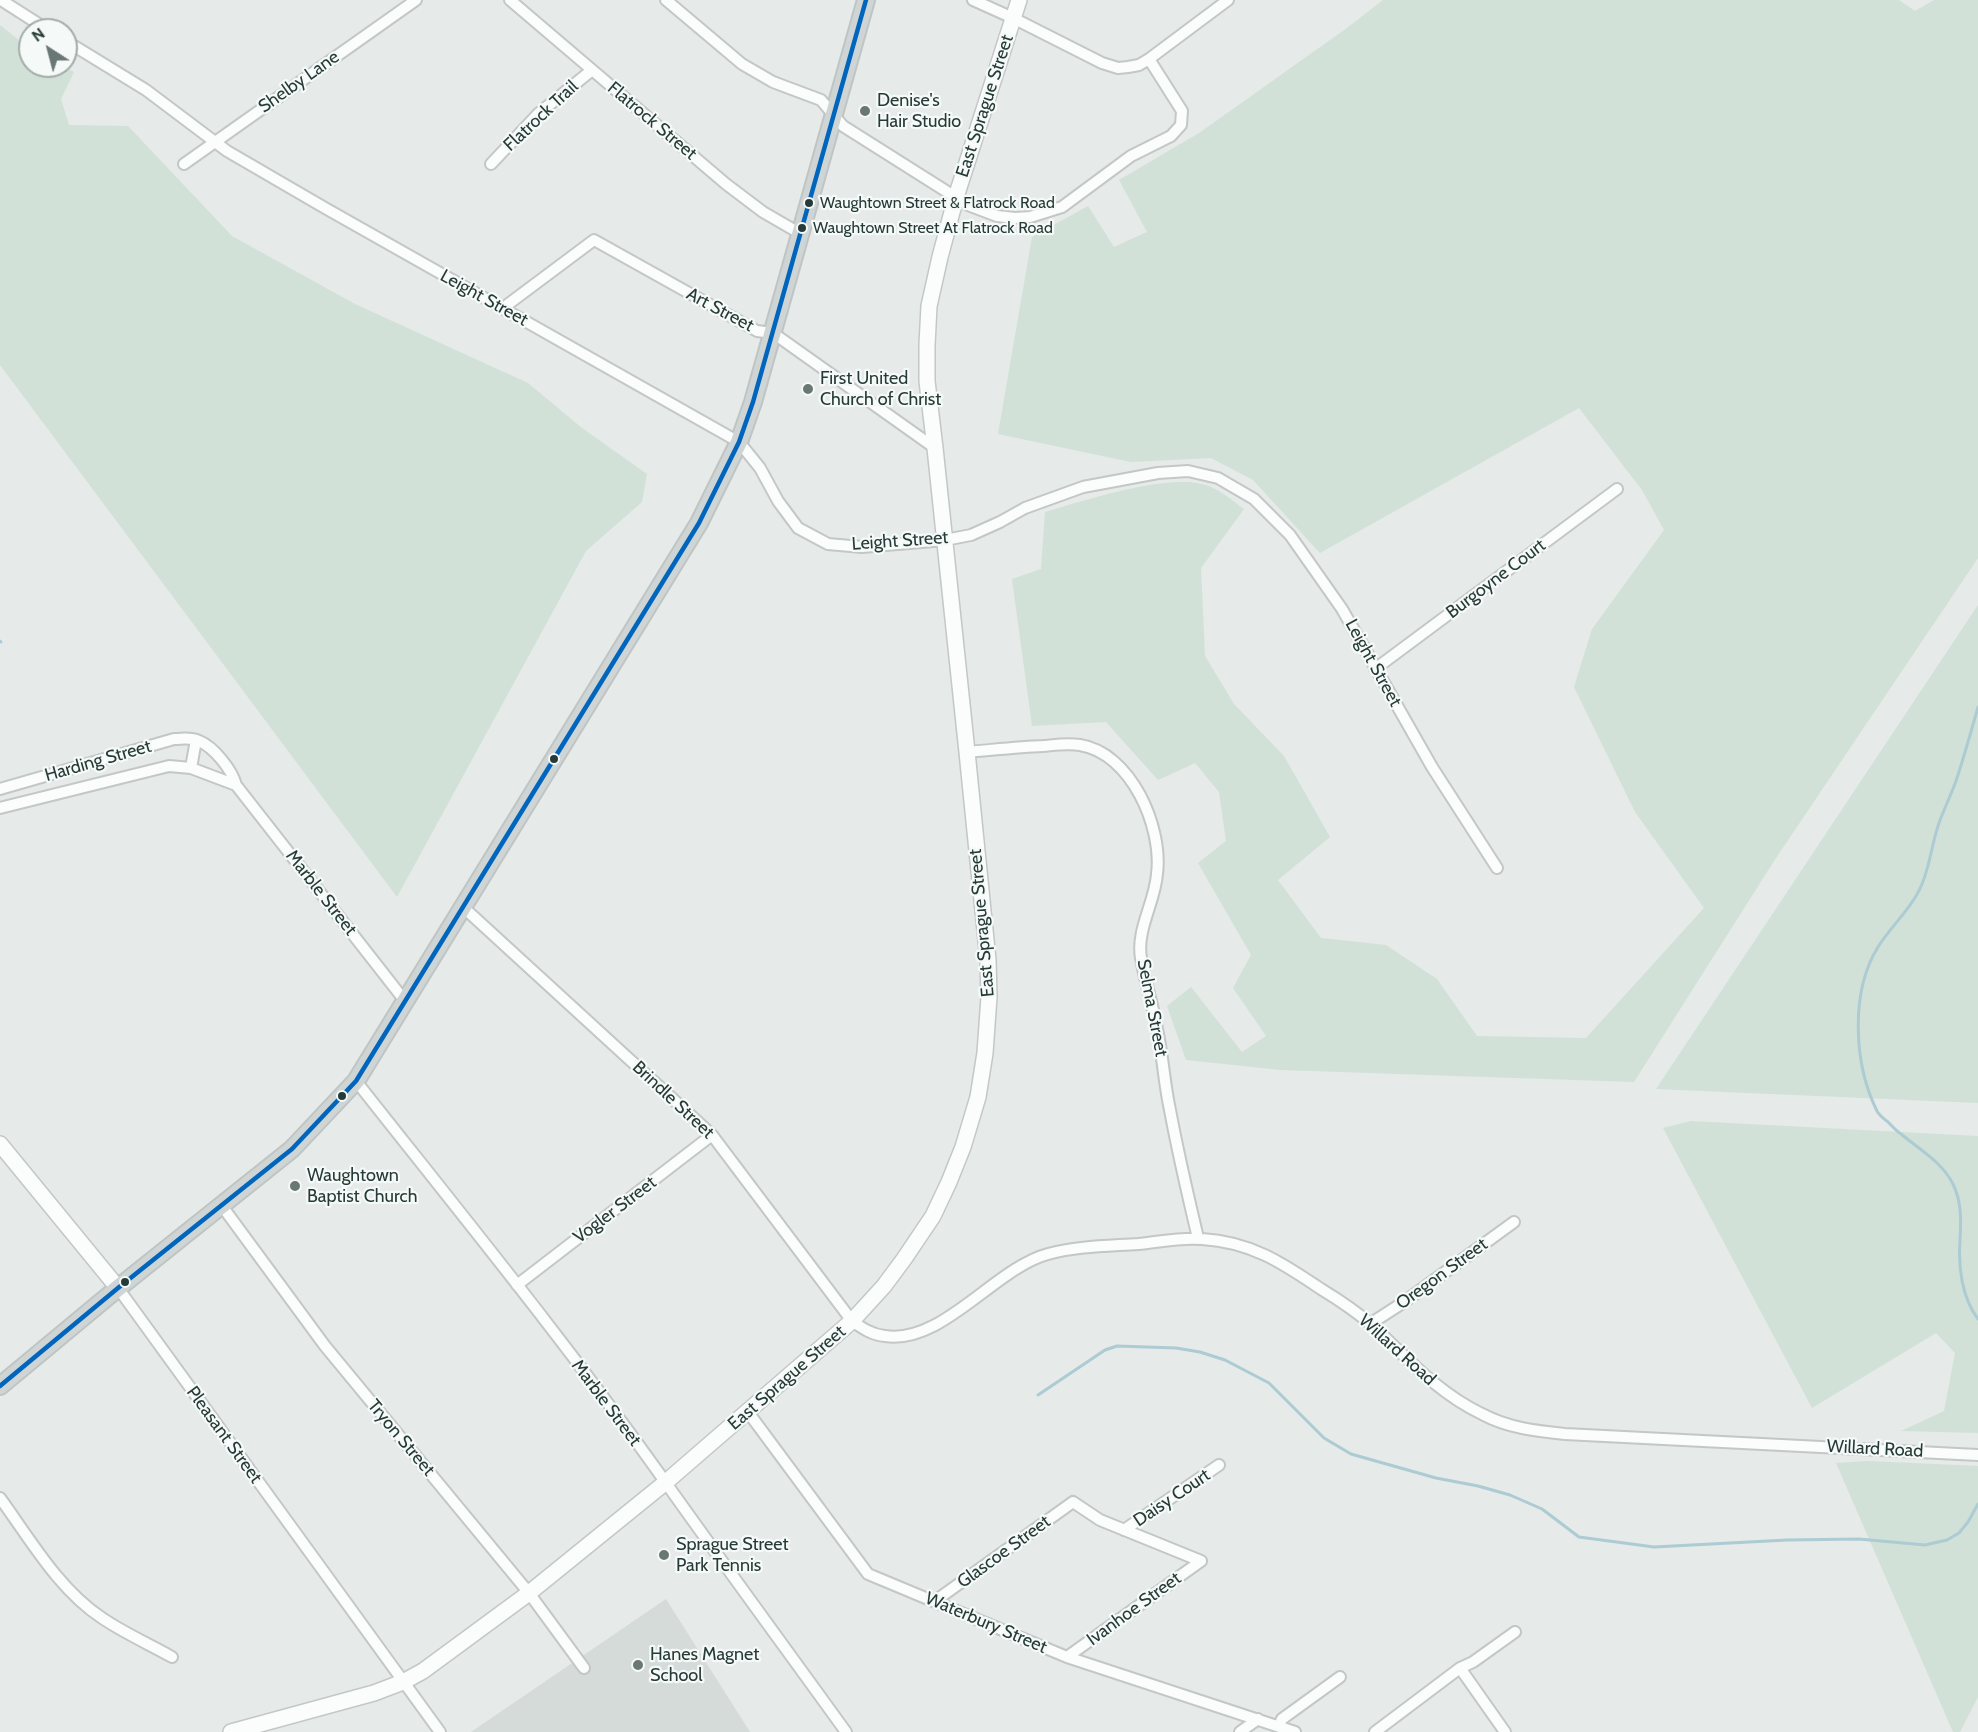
<!DOCTYPE html>
<html>
<head>
<meta charset="utf-8">
<style>
	body { margin:0 }
	#map { position:relative; width:1978px; height:1732px; overflow:hidden; background:#e6eae8; font-family:Cabin,sans-serif }
	canvas { display:block }
	.north { position:absolute; left:18px; top:18px; width:60px; height:60px; box-sizing:border-box; background:#f5f9f7; border:2px solid #a2adaa; border-radius:50%; rotate:324deg; font-size:16px; font-weight:700; line-height:24px; text-align:center; color:#263b37 }
	.north::after { content:''; display:block; margin:auto; width:21px; height:27px; background:#697875; clip-path:polygon(50% 0,100% 100%,50% 72%,0 100%) }
</style>
</head>
<body>
<div id="map">
<canvas width="1978" height="1732"></canvas>
<div class="north">N</div>
</div>
<script>
const ctx = document.querySelector('canvas').getContext('2d');
ctx.lineJoin = 'round';
function fill(path, color) { ctx.fillStyle = color; ctx.fill(path, 'evenodd'); }
function trace(path, color, width, dash) { ctx.strokeStyle = color; ctx.lineWidth = width; ctx.lineCap = dash ? 'butt' : 'round'; ctx.setLineDash(dash || []); ctx.stroke(path); }
function drawText(font, color, halo, rows, align = 'center') {
  ctx.font = font + ' Cabin,sans-serif'; ctx.lineWidth = 4.5; ctx.setLineDash([]); ctx.textBaseline = 'middle'; ctx.strokeStyle = halo; ctx.fillStyle = color; for (const [text, x, y, turn = 0] of rows) {
    ctx.save(); ctx.translate(x, y); ctx.rotate((+turn || 0) * Math.PI / 180); ctx.textAlign = isNaN(turn) ? turn : align; if (halo) ctx.strokeText(text, 0, 0); ctx.fillText(text, 0, 0); ctx.restore();
  }
}
fill(new Path2D(`
	M666 1599 750 1732H471Z`), '#d5dbd8');
fill(new Path2D(`
	M1383 0H1899L1915 11 1934 0H1978V558L1774 861 1634 1082 1281 1070 1186 1060 1167 1006 1191 987 1242 1052 1266 1036 1233 988 1251 955 1198 863 1226 841 1219 792 1195 763 1158 780 1106 722 1032 726 1012 579 1041 569 1045 512C1085 501 1176 469 1213 488 1224 493 1234 502 1244 509L1201 568 1205 656 1234 704 1284 756 1330 837 1278 880 1321 938 1386 945 1437 979 1477 1036 1586 1038 1704 908 1635 812 1574 687 1592 629 1664 530 1642 490 1579 408 1320 553 1253 480 1211 458 1131 462 998 434 1032 237 1088 206 1114 247 1147 232 1119 180 1199 133 1347 28Z
	M0 25 30 49V66H62L74 72 61 99 69 125 128 126 232 236 355 304 528 383 582 428 647 474 642 502 586 551 397 897 0 365Z
	M1978 605V1103L1656 1089Z
	M1691 1121 1978 1136V1433L1901 1431 1944 1411 1955 1353 1936 1333 1812 1408 1663 1128Z
	M1868 1461 1978 1466V1697L1960 1732H1953L1836 1463Z`), '#d1e1d7');
trace(new Path2D(`
	M0 641 1 642
	M1978 707C1971 732 1964 757 1956 781 1951 795 1944 809 1939 823 1932 843 1930 865 1922 884 1913 907 1891 926 1878 947 1850 992 1854 1063 1876 1109 1878 1115 1883 1118 1888 1122 1892 1126 1896 1131 1901 1134 1919 1149 1942 1162 1953 1184 1962 1203 1961 1220 1960 1241 1958 1267 1962 1298 1978 1319
	M1038 1395 1105 1350 1117 1346 1176 1348 1200 1352 1225 1360 1269 1383 1324 1438 1351 1454 1436 1478 1478 1486 1510 1495 1542 1509 1579 1537 1654 1547 1787 1540 1859 1539 1925 1545 1947 1540 1959 1533 1968 1522 1978 1504`), '#accbd3', 3);
const street = new Path2D(`
	M1 0 48 30
	M510 0 726 184 763 212 801 234
	M666 0 742 64 773 82 821 100 843 126 968 205 997 216 1015 218 1030 217 1062 207 1131 156 1171 136 1181 125 1182 111 1149 59
	M973 0 1013 18 1102 63 1118 68 1128 67 1139 65 1149 59 1228 0
	M66 41 146 90 227 151 325 208 739 442 760 468 778 501 798 528 828 544 862 547 945 540 971 535 1000 522 1025 508 1083 487 1158 473 1188 471 1218 478 1254 499 1290 535 1342 609 1432 767 1497 868
	M184 164 416 0
	M491 164 538 114 592 70
	M503 308 594 240 757 331 773 333 935 448
	M1375 669 1617 489
	M967 752C992 750 1018 747 1043 746 1055 745 1068 743 1080 745 1131 753 1163 827 1157 874 1155 902 1136 930 1141 958 1145 982 1153 1005 1157 1029 1163 1056 1164 1083 1170 1110 1178 1153 1188 1196 1198 1238
	M191 768 196 740
	M0 789 174 739C183 739 191 737 199 741 214 747 232 770 236 785L405 1001
	M0 808 169 766 191 768 236 785
	M463 907 712 1135 852 1321C862 1328 872 1335 885 1336 942 1345 995 1268 1048 1254 1077 1246 1109 1246 1138 1244 1159 1242 1181 1237 1202 1239 1251 1242 1281 1262 1321 1289 1339 1300 1357 1312 1373 1326 1407 1358 1438 1393 1482 1414 1508 1428 1536 1431 1565 1434L1978 1455
	M356 1081C461 1214 568 1345 666 1483 725 1566 786 1649 846 1732
	M222 1206 325 1346 529 1593 584 1668
	M517 1285 712 1135
	M118 1288 440 1732
	M1370 1324 1404 1302 1514 1222
	M748 1412 868 1574 1067 1657 1295 1732
	M0 1498C30 1539 59 1590 102 1618 124 1633 149 1644 172 1657
	M1124 1530 1219 1465
	M935 1601 1073 1502 1100 1520 1201 1561
	M1067 1657 1201 1561
	M1460 1668 1505 1732
	M1279 1726 1282 1719 1340 1677
	M1240 1732 1258 1719
	M1375 1732 1460 1668 1473 1662 1515 1632`);
const secondary = new Path2D(`
	M0 1144 118 1288
	M231 1732 374 1693 403 1682 423 1671 529 1593 666 1482 852 1321 884 1286 904 1259 933 1216 949 1182 963 1147 978 1097 985 1053 989 997 988 960 967 752 935 448 927 381V345L929 306 940 257 956 197 1019 0`);
const primary = new Path2D(`
	M0 1386 118 1288 292 1149 356 1081 699 523 739 442 753 402 866 0`);
trace(street, '#c3c7c5', 14);
trace(secondary, '#c3c8c6', 18);
trace(primary, '#bec5c4', 20);
trace(street, '#fbfcfc', 10);
trace(secondary, '#fbfcfc', 15);
trace(primary, '#cfd5d4', 16);
trace(new Path2D(`
	M0 1386 118 1288 292 1149 356 1081 699 523 739 442 753 402 866 0`), '#0065bd', 4.5);
for (const [x, y, r, color] of [
	[865,111,6,"#697875"],
	[809,203,5,"#263b37"],
	[802,228,5,"#263b37"],
	[808,389,6,"#697875"],
	[554,759,5,"#263b37"],
	[342,1096,5,"#263b37"],
	[295,1186,6,"#697875"],
	[125,1282,5,"#263b37"],
	[664,1555,6,"#697875"],
	[638,1665,6,"#697875"]
]) { const dot = new Path2D(); dot.arc(x, y, r, 0, 2 * Math.PI); ctx.fillStyle = color; ctx.fill(dot); trace(dot, '#f5f9f7', 2); }
drawText('16px', '#263b37', '#f5f9f7', [
	["Waughtown Street & Flatrock Road",820,203],
	["Waughtown Street At Flatrock Road",813,228]
], 'left');
drawText('18px', '#263b37', '#f5f9f7', [
	["Shelby Lane",299,82,-35],
	["East Sprague Street",985,106,-72],
	["Flatrock Trail",541,116,-43],
	["Flatrock Street",652,121,40],
	["Leight Street",484,298,29],
	["Art Street",720,310,28],
	["Leight Street",900,541,-4],
	["Burgoyne Court",1496,579,-37],
	["Leight Street",1373,663,61],
	["Harding Street",98,761,-16],
	["Marble Street",321,893,52],
	["East Sprague Street",982,923,-95],
	["Selma Street",1152,1008,79],
	["Brindle Street",673,1100,43],
	["Vogler Street",615,1210,-37],
	["Oregon Street",1442,1274,-36],
	["Willard Road",1397,1350,42],
	["East Sprague Street",787,1378,-41],
	["Marble Street",606,1403,53],
	["Pleasant Street",224,1435,54],
	["Tryon Street",401,1438,50],
	["Willard Road",1875,1449,3],
	["Daisy Court",1172,1498,-34],
	["Glascoe Street",1004,1552,-36],
	["Ivanhoe Street",1134,1609,-36],
	["Waterbury Street",986,1623,23]
]);
drawText('18px', '#263b37', '#f5f9f7', [
	["Denise's",877,101],
	["Hair Studio",877,122],
	["First United",820,379],
	["Church of Christ",820,400],
	["Waughtown",307,1176],
	["Baptist Church",307,1197],
	["Sprague Street",676,1545],
	["Park Tennis",676,1566],
	["Hanes Magnet",650,1655],
	["School",650,1676]
], 'left');
</script>
</body>
</html>
